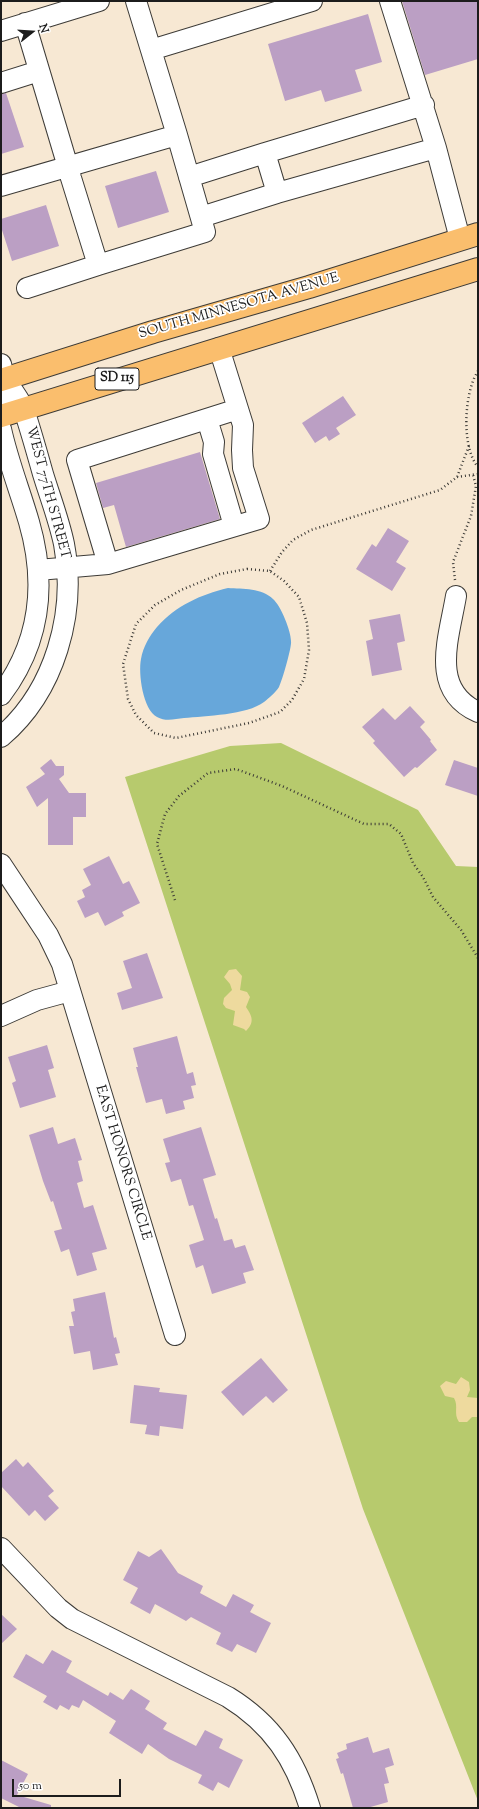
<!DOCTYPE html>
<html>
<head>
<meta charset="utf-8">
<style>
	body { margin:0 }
	#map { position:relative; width:479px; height:1809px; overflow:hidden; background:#f7e8d3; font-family:"Sorts Mill Goudy",serif }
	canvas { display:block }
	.frame { position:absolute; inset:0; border:2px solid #1c1c1c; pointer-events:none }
	.north { position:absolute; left:12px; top:12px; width:40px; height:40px; -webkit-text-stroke:3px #fff; paint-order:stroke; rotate:73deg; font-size:11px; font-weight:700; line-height:16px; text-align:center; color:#1c1c1c }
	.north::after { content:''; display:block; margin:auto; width:14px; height:18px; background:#1c1c1c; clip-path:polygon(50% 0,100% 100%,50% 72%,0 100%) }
	.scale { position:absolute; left:12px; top:1779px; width:109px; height:18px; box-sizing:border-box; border:2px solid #1c1c1c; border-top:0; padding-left:5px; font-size:12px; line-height:14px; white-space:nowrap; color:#1c1c1c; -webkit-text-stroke:3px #fff; paint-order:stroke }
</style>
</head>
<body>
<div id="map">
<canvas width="479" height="1809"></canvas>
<div class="frame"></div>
<div class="north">N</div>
<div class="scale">50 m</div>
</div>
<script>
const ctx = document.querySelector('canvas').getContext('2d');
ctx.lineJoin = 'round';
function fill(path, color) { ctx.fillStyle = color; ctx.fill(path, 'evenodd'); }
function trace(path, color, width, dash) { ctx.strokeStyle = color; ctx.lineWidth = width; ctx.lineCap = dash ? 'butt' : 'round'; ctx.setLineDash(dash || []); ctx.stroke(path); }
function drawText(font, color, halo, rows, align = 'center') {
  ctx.font = font + ' "Sorts Mill Goudy",serif'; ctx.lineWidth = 3.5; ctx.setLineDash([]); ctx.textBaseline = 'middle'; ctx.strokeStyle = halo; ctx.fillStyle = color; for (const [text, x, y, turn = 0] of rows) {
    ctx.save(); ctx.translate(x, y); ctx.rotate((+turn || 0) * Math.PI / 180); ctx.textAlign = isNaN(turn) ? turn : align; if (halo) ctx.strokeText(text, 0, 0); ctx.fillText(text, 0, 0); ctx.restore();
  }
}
fill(new Path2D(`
	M281 743 418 810 456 866 478 867V1801L363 1509 125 777 230 746Z`), '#b7ca6d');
fill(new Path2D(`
	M236 969 242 976 240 990 247 992 250 997 246 1007C252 1016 255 1022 246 1031L244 1029 233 1025 235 1011 226 1008 223 1004 224 998 232 990 230 984 224 977 229 970Z
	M461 1377 469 1382 470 1390 467 1397 478 1398V1417H472L467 1422H459C453 1413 459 1407 454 1398L445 1396 440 1386 446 1381 456 1384Z`), '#eeda9e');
fill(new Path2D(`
	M228 588C243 589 262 588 273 599 281 606 291 631 291 641 292 647 282 681 279 687 276 692 268 699 264 702 247 715 205 716 184 718 175 719 166 722 157 717 143 710 138 673 141 659 143 647 150 635 157 627 177 605 200 595 228 588Z`), '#67a7da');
fill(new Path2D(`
	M402 1H478V59L425 75Z
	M368 14 382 62 355 70 362 91 325 102 321 90 285 101 268 44Z
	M6 93 24 147 1 154V94Z
	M156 171 169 212 118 228 105 186Z
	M46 205 59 246 12 261 1 227V219Z
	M343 396 356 415 336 428 340 434 329 441 326 436 315 443 302 423Z
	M200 452 220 519 126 547 114 505 103 508 96 483Z
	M388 528 409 541 396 562 406 568 392 591 356 569 372 544 376 547Z
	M400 614 405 641 397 643 402 670 372 676 366 641 373 639 369 620Z
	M410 706 425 722 420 727 431 740 430 741 437 750 417 768 415 767 404 777 373 743 375 741 362 727 383 708 395 720Z
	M51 759 56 766H64V775L59 779 69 793H86V817H73V845H48V798L37 807 26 787 45 774 40 768Z
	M454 760 478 768V796L445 785Z
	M109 856 123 884 129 881 140 903 122 912 124 916 105 926 98 912 85 918 77 901 85 897 82 890 91 885 83 869Z
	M147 953 163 998 122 1010 117 993 132 988 123 961Z
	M177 1036 187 1074 193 1072 196 1085 191 1086 194 1098 183 1101 185 1109 166 1114 162 1099 146 1103 136 1067H138L133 1048Z
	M47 1045 54 1068 48 1070 56 1097 20 1108 12 1083 16 1081 8 1057Z
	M53 1127 58 1144 75 1138 82 1160 78 1161 83 1181 77 1183 84 1208 93 1205 107 1249 92 1253 97 1270 77 1276 69 1249 61 1252 54 1231 62 1229 53 1201 51 1202 43 1181 29 1135Z
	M201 1127 216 1175 203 1179 215 1219 217 1218 224 1241 232 1239 235 1248 245 1245 254 1270 243 1273 246 1283 212 1294 203 1265 196 1268 189 1245 204 1240 193 1205 189 1206 181 1179 171 1182 165 1163 170 1162 163 1139Z
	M105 1292 114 1338 116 1337 120 1353 115 1354 118 1365 93 1370 90 1351 74 1354 69 1326H74L71 1312 75 1311 73 1299Z
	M261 1358 288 1390 273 1403 266 1396 243 1416 221 1392Z
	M134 1385 160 1388 159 1392 187 1395 183 1429 160 1426 159 1436 145 1434 147 1425 130 1423Z
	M16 1459 23 1467 28 1462 54 1491 48 1496 59 1508 45 1521 35 1510 29 1516 1 1486V1473Z
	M161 1549 178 1573 203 1586 200 1593 226 1607 233 1594 254 1605 250 1612 271 1623 256 1653 237 1644 232 1652 216 1644 221 1633 191 1617 186 1621 155 1604 150 1614 130 1603 138 1588 123 1580 138 1551 149 1557Z
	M1 1614 17 1629 1 1644Z
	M52 1650 72 1661 66 1672 108 1696 110 1692 123 1700 131 1689 150 1701 145 1709 167 1723 163 1729 196 1746 205 1730 223 1739 219 1748 243 1760 229 1788 218 1782 213 1791 198 1783 202 1775 169 1759 148 1744 142 1754 109 1733 116 1721 83 1700 79 1708 72 1705 69 1710 60 1705 57 1710 43 1702 47 1696 13 1677 26 1654 43 1664Z
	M368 1737 373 1753 389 1748 394 1765 385 1768 389 1783 384 1784 388 1802 367 1808H353L343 1773 341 1774 336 1759 339 1758 337 1753 347 1749 346 1744Z
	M1 1760 28 1774 17 1795 51 1805V1808H21L1 1798Z`), '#bb9fc4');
const minor = new Path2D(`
	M136 1 177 135
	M390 1 436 148 460 239
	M1 31 99 1
	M151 50 312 1
	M1 83 39 71
	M424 105 265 153 277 193 436 148
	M189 177 265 153
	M1 186 177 135 205 232 98 265 71 178 68 167 25 23
	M201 217 277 193
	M27 288 98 265
	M1 364C2 369 3 374 6 379 11 390 20 399 24 410 31 431 37 453 43 474 50 497 59 520 64 544 77 613 55 691 1 737
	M1 402 5 379
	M207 419 214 442 213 454 234 526
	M1 429C8 461 20 491 29 522 47 584 40 643 1 695
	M108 564 77 460 238 409
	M38 570 108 564 259 519 243 468 242 450 243 425 219 348
	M456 596C449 638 429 690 478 712
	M1 864 48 935 62 964 175 1335
	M1 1016 37 1000 70 991
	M1 1548 58 1608 72 1619 228 1697C272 1724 295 1759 310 1808`);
const major = new Path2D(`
	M1 380 153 332 309 287 478 234
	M1 416 478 269`);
trace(minor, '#3d3b37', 22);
trace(major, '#3d3b37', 24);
trace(new Path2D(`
	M478 371C464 392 461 447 478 467
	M457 477 478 474
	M247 569 270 571 284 581 299 597 307 623 309 650 304 679 292 700 280 712 249 723 176 738 154 733 136 715 128 699 123 664 136 624 155 605 181 590 220 574Z
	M270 571 282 552 293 540 311 530 440 490 457 477 469 446
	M455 580 453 562 471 516 476 486 473 475
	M175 900 157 844 165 814 179 796 208 773 236 769 282 786 364 824H389L401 834 413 863 423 877 433 897 461 930 478 958`), '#3d3b37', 2.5, [1, 3]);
trace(minor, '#fff', 20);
trace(major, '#fabe6d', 22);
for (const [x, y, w] of [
	[117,379,44]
]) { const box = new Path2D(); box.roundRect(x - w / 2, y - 11, w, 22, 3); ctx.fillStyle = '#fff'; ctx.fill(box); trace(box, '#1c1c1c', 1); }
drawText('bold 13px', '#1c1c1c', null, [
	["SD 115",117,379]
]);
drawText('14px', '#1c1c1c', '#fff', [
	["SOUTH MINNESOTA AVENUE",239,307,-16],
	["WEST 77TH STREET",47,493,75],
	["EAST HONORS CIRCLE",122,1163,73]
]);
</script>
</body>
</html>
